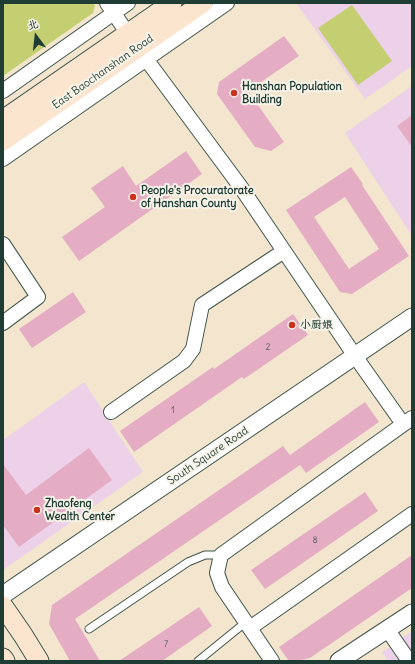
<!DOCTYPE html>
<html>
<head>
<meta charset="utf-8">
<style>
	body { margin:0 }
	#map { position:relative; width:415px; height:664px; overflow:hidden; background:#f4e5ce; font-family:Delius,"LXGW WenKai TC",sans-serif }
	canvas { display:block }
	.frame { position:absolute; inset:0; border:4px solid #1f3d34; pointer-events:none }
	.north { position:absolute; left:16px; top:16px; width:40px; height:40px; -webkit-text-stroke:3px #f7f3e8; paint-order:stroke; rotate:345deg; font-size:11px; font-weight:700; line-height:16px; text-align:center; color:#1f3d34 }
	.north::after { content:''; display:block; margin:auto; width:14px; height:18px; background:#1f3d34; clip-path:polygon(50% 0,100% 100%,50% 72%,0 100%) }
</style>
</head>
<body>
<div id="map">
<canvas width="415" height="664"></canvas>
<div class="frame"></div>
<div class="north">北</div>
</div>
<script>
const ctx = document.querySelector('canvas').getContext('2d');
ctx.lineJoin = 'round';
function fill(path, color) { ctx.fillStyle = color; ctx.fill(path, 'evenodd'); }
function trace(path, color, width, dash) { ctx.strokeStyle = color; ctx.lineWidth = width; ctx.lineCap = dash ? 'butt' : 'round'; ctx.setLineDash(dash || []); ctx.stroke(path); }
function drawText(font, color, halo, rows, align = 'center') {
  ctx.font = font + ' Delius,"LXGW WenKai TC",sans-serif'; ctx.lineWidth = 4; ctx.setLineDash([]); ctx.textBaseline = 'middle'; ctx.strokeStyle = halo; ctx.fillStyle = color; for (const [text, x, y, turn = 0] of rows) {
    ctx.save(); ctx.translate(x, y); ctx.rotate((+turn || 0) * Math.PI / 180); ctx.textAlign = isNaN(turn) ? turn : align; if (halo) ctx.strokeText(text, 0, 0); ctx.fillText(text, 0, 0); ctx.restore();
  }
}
fill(new Path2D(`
	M296 3H412V66L365 99Z
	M412 86V236L345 133Z
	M84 382 143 472 3 570V440Z
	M412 631V661H388L382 652Z`), '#edd1e9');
fill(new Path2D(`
	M3 3H93L95 6 93 13 3 76Z
	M352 5 392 61 358 85 318 28Z`), '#c3cf71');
fill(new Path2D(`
	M284 36 299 56 248 91 284 142 271 151 255 147 217 94 219 82Z
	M412 115V147L397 126Z
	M186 151 202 174 79 261 62 237 105 207 91 188 123 166 136 186Z
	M351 167 363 184 362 185 409 256 352 294 340 292 286 210ZM345 197 379 249 349 269 314 217Z
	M73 292 86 312 32 348 19 329Z
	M293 314 308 335 244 379 242 377 134 452 120 431 213 367 214 369Z
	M365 402 379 422 306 473 300 465 75 619 100 661H70L49 624 52 605 283 446 290 455Z
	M89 448 112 480 19 547 3 525V464L26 495Z
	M365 492 378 511 265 589 251 570Z
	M412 555V588L310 658 296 661H289L279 647Z
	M199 607 212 626 162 661H119Z`), '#e4adc4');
const service = new Path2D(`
	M89 629 188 562 205 555H221
	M198 661 246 622`);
const minor = new Path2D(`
	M107 3 128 34
	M146 59 240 186 355 356 403 424
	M3 91 128 3
	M3 159 227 3
	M3 244 38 297 3 323
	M111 412 184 361 193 349 202 305 284 251
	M250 628 412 514
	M387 629 409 661
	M272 661 222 587 217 573 221 555 412 418`);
const tertiary = new Path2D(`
	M3 595 412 317
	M339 661 412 613`);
const secondary = new Path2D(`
	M3 120 172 3
	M3 141 203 3
	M3 606 23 635 39 661
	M3 658 5 661`);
trace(service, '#3f564b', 9);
trace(minor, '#3f564b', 16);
trace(tertiary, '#3f564b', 19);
trace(secondary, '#3f564b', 21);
trace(service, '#fff', 7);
trace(minor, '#fff', 14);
trace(tertiary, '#fff', 17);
trace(secondary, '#fce5cf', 19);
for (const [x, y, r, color] of [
	[234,93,4,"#c8321e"],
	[133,197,4,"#c8321e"],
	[292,325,4,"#c8321e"],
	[37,510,4,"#c8321e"]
]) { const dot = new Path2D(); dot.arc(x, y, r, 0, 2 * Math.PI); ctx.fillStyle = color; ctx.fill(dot); trace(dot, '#f7f3e8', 1.5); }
drawText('9px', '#505958', null, [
	["2",268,347],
	["1",173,410],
	["8",315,540],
	["7",166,644]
]);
drawText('11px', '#1f3d34', '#f7f3e8', [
	["East Baochanshan Road",103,72,-35],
	["South Square Road",208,456,-34]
]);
drawText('bold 11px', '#1f3d34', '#f7f3e8', [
	["Hanshan Population",242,87],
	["Building",242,100],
	["People's Procuratorate",141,191],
	["of Hanshan County",141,204],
	["小厨娘",300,325],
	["Zhaofeng",45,504],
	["Wealth Center",45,517]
], 'left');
</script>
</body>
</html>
